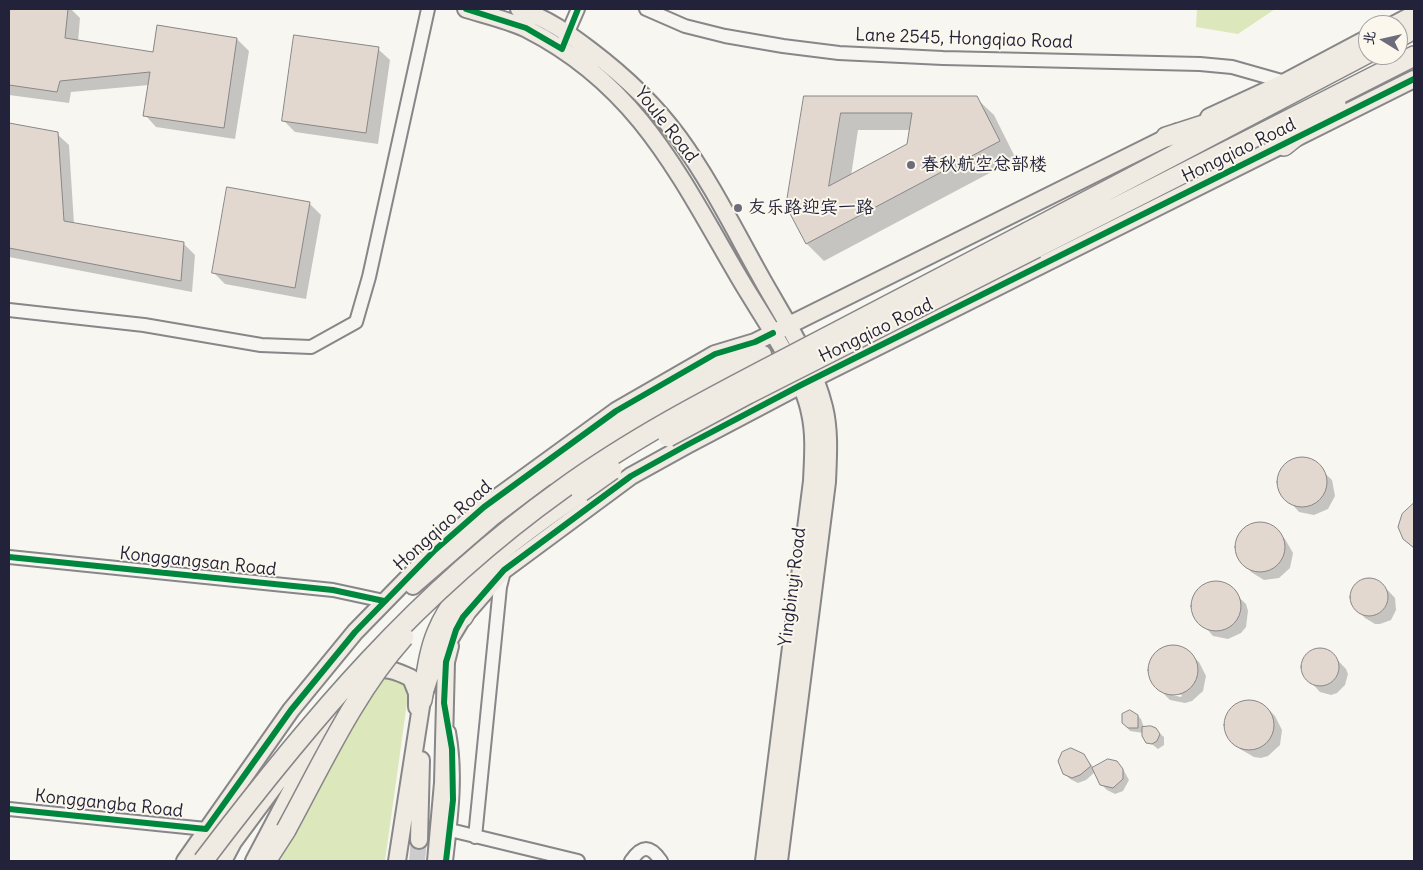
<!DOCTYPE html>
<html>
<head>
<meta charset="utf-8">
<style>
	body { margin:0 }
	#map { position:relative; width:1423px; height:870px; overflow:hidden; background:#f8f6f0; font-family:Delius,"LXGW WenKai TC",sans-serif }
	canvas { display:block }
	.frame { position:absolute; inset:0; border:10px solid #22223b; pointer-events:none }
	.north { position:absolute; left:1358px; top:15px; width:50px; height:50px; box-sizing:border-box; background:#fbf7ec; border:1px solid #a4a2a5; border-radius:50%; rotate:279deg; font-size:14px; font-weight:700; line-height:20px; text-align:center; color:#22223b }
	.north::after { content:''; display:block; margin:auto; width:18px; height:22px; background:#6d6c7a; clip-path:polygon(50% 0,100% 100%,50% 72%,0 100%) }
</style>
</head>
<body>
<div id="map">
<canvas width="1423" height="870"></canvas>
<div class="frame"></div>
<div class="north">北</div>
</div>
<script>
const ctx = document.querySelector('canvas').getContext('2d');
ctx.lineJoin = 'round';
function fill(path, color) { ctx.fillStyle = color; ctx.fill(path, 'evenodd'); }
function trace(path, color, width, dash) { ctx.strokeStyle = color; ctx.lineWidth = width; ctx.lineCap = dash ? 'butt' : 'round'; ctx.setLineDash(dash || []); ctx.stroke(path); }
function drawText(font, color, halo, rows, align = 'center') {
  ctx.font = font + ' Delius,"LXGW WenKai TC",sans-serif'; ctx.lineWidth = 4; ctx.setLineDash([]); ctx.textBaseline = 'middle'; ctx.strokeStyle = halo; ctx.fillStyle = color; for (const [text, x, y, turn = 0] of rows) {
    ctx.save(); ctx.translate(x, y); ctx.rotate((+turn || 0) * Math.PI / 180); ctx.textAlign = isNaN(turn) ? turn : align; if (halo) ctx.strokeText(text, 0, 0); ctx.fillText(text, 0, 0); ctx.restore();
  }
}
fill(new Path2D(`
	M1197 9H1275L1238 34 1196 27Z
	M379 677 410 681 385 861H274Z`), '#dce7bb');
fill(new Path2D(`
	M9 9H71L80 18 78 42 154 53 237 39 249 51 235 139 156 127 145 115 149 85 71 92 69 103 9 95Z
	M378 49 390 60 378 144 295 132 283 120Z
	M805 98H976L994 115 1016 159 824 261 807 244 788 206ZM858 130H910L908 145 851 176Z
	M9 124 57 134 69 145 74 224 183 243 195 255 192 292 9 257Z
	M309 203 321 215 306 299 225 284 213 272Z
	M1296 459 1311 460 1332 480 1335 496 1328 509 1314 515 1299 512 1280 491 1278 483 1283 468Z
	M1262 524 1276 530 1285 539 1293 553 1290 568 1279 578 1264 580 1251 572 1238 556 1237 540 1246 528Z
	M1371 578 1382 584 1395 598 1396 610 1391 620 1380 624H1375L1365 618 1352 604V591L1359 581Z
	M1210 583 1225 584 1246 604 1248 611 1246 627 1241 633 1228 639 1213 636 1194 614 1192 607 1197 592Z
	M1167 647 1183 648 1189 653 1199 662 1206 676 1203 691 1192 701 1185 703 1170 700 1163 693 1181 697 1182 695 1161 691 1155 685 1150 671 1154 656Z
	M1316 649 1328 650 1346 669 1348 674 1345 685 1337 693 1331 695 1320 692 1303 674 1302 668 1306 656Z
	M1251 701 1266 707 1275 716 1282 730 1280 745 1268 756 1261 758 1254 757 1240 749 1231 740 1226 725 1230 710 1236 705Z
	M1135 713 1141 719 1144 728 1158 732 1164 737V745L1158 749 1144 738 1143 733 1130 731 1125 725Z
	M1083 755 1094 768 1123 769 1129 780 1123 791 1115 794 1107 790 1101 784 1095 772 1086 780 1078 783 1070 779 1064 773Z`), '#0003');
const building = new Path2D(`
	M9 9H68L65 38 153 52 157 25 237 38 224 128 143 116 150 72 60 81 57 92 9 85Z
	M294 35 379 47 366 133 282 121Z
	M804 96H977L1000 141 806 244 786 206ZM841 113H912L907 144 829 186Z
	M9 123 58 132 64 221 184 242 181 281 9 248Z
	M227 187 310 202 295 288 212 273Z
	M1277 482a25 25 0 1 1 50 0a25 25 0 1 1-50 0Z
	M1414 503V548L1403 539 1398 527 1402 514Z
	M1235 547a25 25 0 1 1 50 0a25 25 0 1 1-50 0Z
	M1350 597a19 19 0 1 1 38 0a19 19 0 1 1-38 0Z
	M1191 606a25 25 0 1 1 50 0a25 25 0 1 1-50 0Z
	M1148 670a25 25 0 1 1 50 0a25 25 0 1 1-50 0Z
	M1301 667a19 19 0 1 1 38 0a19 19 0 1 1-38 0Z
	M1224 725a25 25 0 1 1 50 0a25 25 0 1 1-50 0Z
	M1130 710 1138 715V728H1128L1122 723V714Z
	M1151 726 1156 728 1160 734 1157 741 1152 744 1146 743 1142 736V727Z
	M1071 748 1084 754 1091 766 1080 775 1072 778 1063 774 1058 761 1062 752Z
	M1108 759 1117 761 1123 769V779L1113 788 1100 785 1092 768Z`);
fill(building, '#e2d8cf');
trace(building, '#878688', 1);
trace(new Path2D(`
	M417 861 419 840`), '#cdcccc', 16, [16, 8]);
const minor = new Path2D(`
	M646 9 685 26 725 36 783 46 839 53 943 58 1200 64 1232 67 1285 82
	M564 41 578 9
	M9 310 144 325 261 345 311 347 356 322 369 277 428 9
	M9 557 333 590 384 601
	M9 809 206 829
	M450 830 578 861
	M475 837 500 587 504 571
	M446 861C451 818 457 775 449 732
	M631 861C642 845 650 845 661 861`);
const major = new Path2D(`
	M466 9C486 15 508 20 527 29 639 86 680 177 740 279 761 315 802 372 810 413 815 435 813 458 812 481L764 861
	M519 9C546 18 568 33 590 50 623 75 655 105 679 138 711 182 736 233 763 281 785 320 813 362 824 407 830 431 828 457 827 482L779 861
	M1393 25 1414 14
	M1209 117 1285 82 1368 38
	M557 481 607 446 763 354
	M413 586 494 516 591 443 742 351
	M368 671C383 666 397 671 411 678L417 693V707
	M419 840 421 760
	M185 861 291 710 355 632 435 550 484 507 616 411 715 354 755 342 1178 132
	M223 861 233 842 299 753
	M254 861 340 698
	M397 861 422 700 433 667 463 617 504 570 631 476 687 445 801 385 1414 79
	M436 861 443 783 446 662 450 646`);
const highway = new Path2D(`
	M1398 38 1414 29
	M1166 137 1228 117
	M1284 146 1336 104
	M1028 232 1368 53
	M1036 248 1414 56
	M463 617 479 588 488 575
	M422 700C426 678 428 653 437 632 463 570 527 530 581 492
	M266 861 286 830`);
trace(minor, '#878688', 16);
trace(major, '#878688', 20);
trace(highway, '#878688', 22);
trace(minor, '#f6f5f1', 12);
trace(major, '#f0ebe2', 16);
trace(highway, '#f0ebe2', 19);
const highwayBridge = new Path2D(`
	M668 437 748 394 1036 248
	M581 492 612 470
	M286 830C322 764 354 693 404 637
	M203 861C310 720 416 594 561 490 631 439 708 399 785 359 866 317 947 274 1028 232`);
trace(highwayBridge, '#878688', 22, []);
trace(highwayBridge, '#f0ebe2', 19);
trace(new Path2D(`
	M466 9 526 28 562 49 578 9
	M9 557 333 590 384 601
	M9 809 206 829 291 710 355 632 435 550 484 507 616 411 715 354 755 342 773 333
	M446 861 453 800 452 749 444 703 446 662 456 630 463 617 504 570 631 476 687 445 801 385 1414 79`), '#00873e', 6);
for (const [x, y, r, color] of [
	[911,165,5,"#6d6c7a"],
	[738,208,5,"#6d6c7a"]
]) { const dot = new Path2D(); dot.arc(x, y, r, 0, 2 * Math.PI); ctx.fillStyle = color; ctx.fill(dot); trace(dot, '#fbf7ec', 2); }
drawText('18px', '#22223b', '#fbf7ec', [
	["Lane 2545, Hongqiao Road",964,39,2],
	["Youle Road",666,125,52],
	["Hongqiao Road",1239,151,-26],
	["Hongqiao Road",876,331,-26],
	["Hongqiao Road",443,526,-42],
	["Konggangsan Road",198,562,6],
	["Yingbinyi Road",793,587,-83],
	["Konggangba Road",109,804,6]
]);
drawText('18px', '#22223b', '#fbf7ec', [
	["春秋航空总部楼",921,165],
	["友乐路迎宾一路",748,208]
], 'left');
</script>
</body>
</html>
